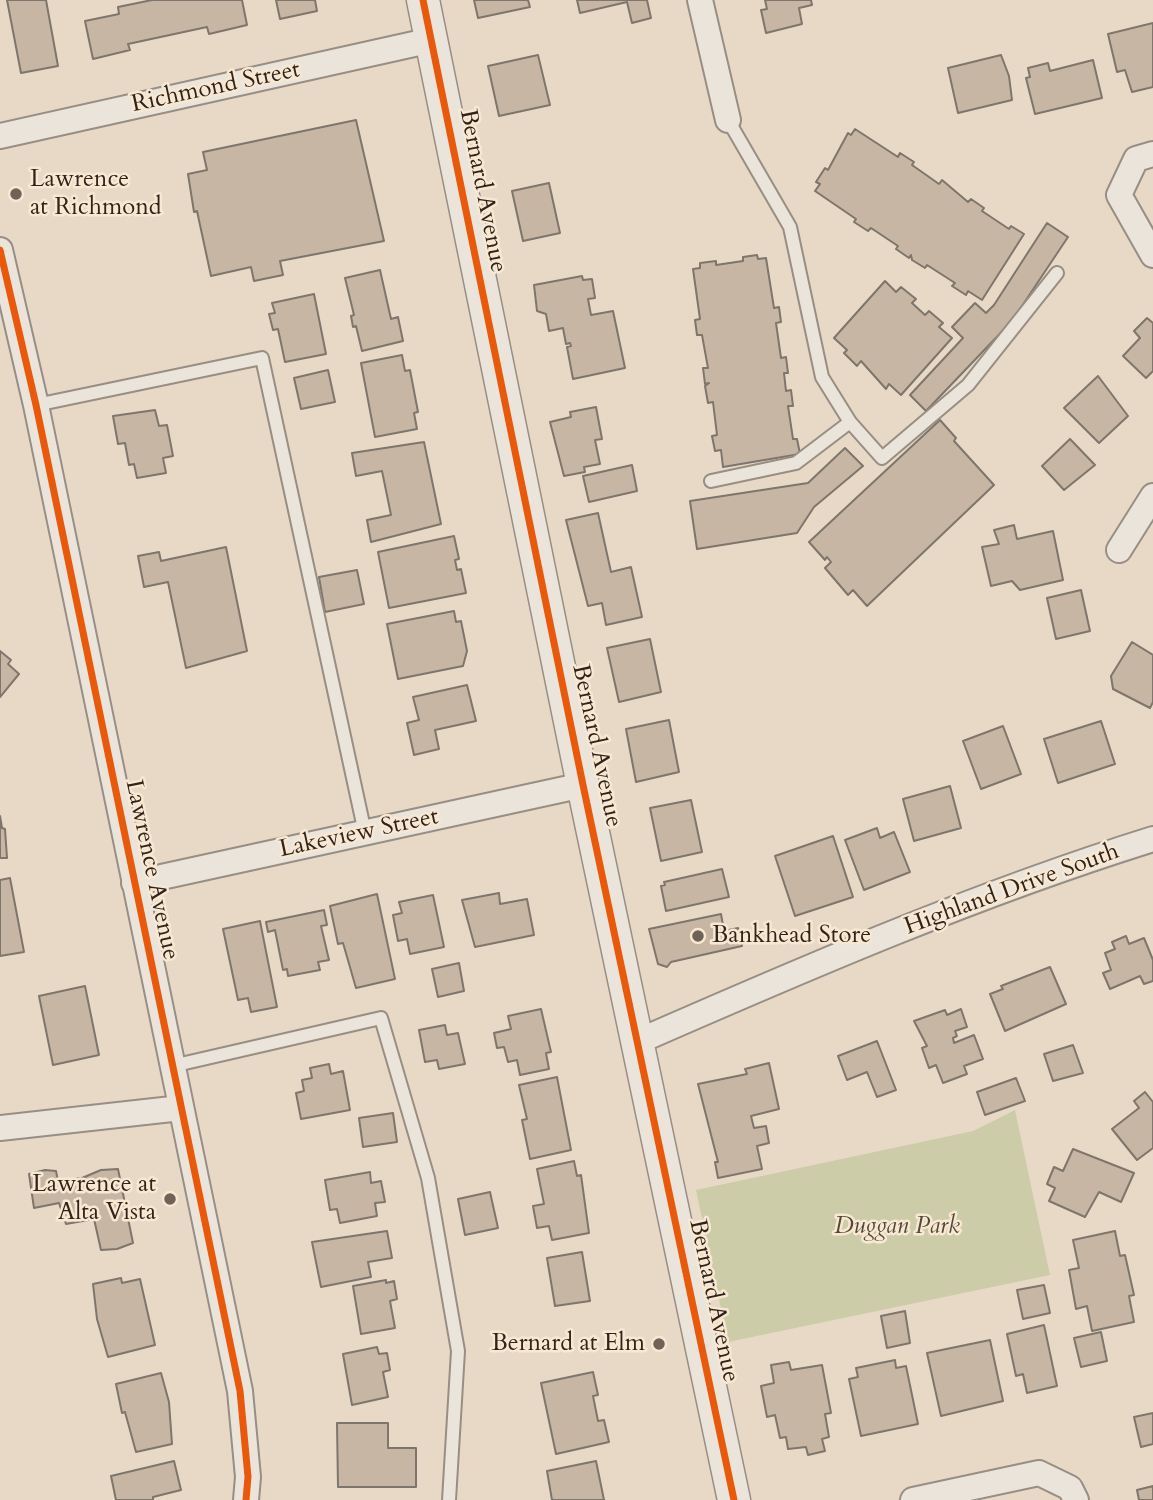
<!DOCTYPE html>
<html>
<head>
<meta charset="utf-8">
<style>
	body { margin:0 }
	canvas { display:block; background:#e7d9c6 }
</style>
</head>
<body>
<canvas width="1153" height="1500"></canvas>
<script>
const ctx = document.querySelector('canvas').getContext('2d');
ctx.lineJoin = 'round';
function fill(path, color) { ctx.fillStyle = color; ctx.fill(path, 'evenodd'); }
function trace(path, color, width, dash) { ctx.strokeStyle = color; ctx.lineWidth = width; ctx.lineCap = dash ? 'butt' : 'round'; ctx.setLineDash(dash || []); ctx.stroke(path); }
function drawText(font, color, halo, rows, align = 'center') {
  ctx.font = font + ' Cardo,serif'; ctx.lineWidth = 5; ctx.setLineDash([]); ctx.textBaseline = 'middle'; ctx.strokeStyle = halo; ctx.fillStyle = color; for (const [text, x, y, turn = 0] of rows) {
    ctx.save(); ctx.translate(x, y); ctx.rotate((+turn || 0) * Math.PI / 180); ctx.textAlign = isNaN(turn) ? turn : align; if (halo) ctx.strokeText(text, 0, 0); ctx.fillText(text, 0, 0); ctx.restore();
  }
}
fill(new Path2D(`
	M1015 1110 1050 1275 728 1342 696 1190 973 1131Z`), '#cdcca9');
const building = new Path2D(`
	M7 0H46L58 66 21 73Z
	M152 0H242L247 25 209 34 207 27 128 44 130 50 93 59 85 21 119 14 118 7Z
	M276 0H315L317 11 280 19Z
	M474 0H528L530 7 478 18Z
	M577 0H647L651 18 632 23 627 2 580 13Z
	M765 0H811L812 5 799 8 802 24 766 33 761 10 767 9Z
	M1153 23V87L1132 92 1125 70 1117 72 1108 34Z
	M538 55 550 105 499 116 488 66Z
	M1001 55 1009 76 1012 100 958 113 948 68Z
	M1093 60 1102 98 1035 114 1026 78 1030 77 1028 68 1048 63 1050 71Z
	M356 120 384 241 280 261 283 275 254 281 251 267 211 276 197 211 194 212 188 174 207 170 203 152Z
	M855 129 898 157 900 153 914 162 912 165 939 184 942 180 968 202 971 199 984 208 982 211 1009 229 1011 226 1024 234 982 300 968 291 966 295 952 286 955 283 927 265 925 268 912 260 911 255 909 258 896 249 898 246 871 228 868 231 854 222 856 219 815 191 820 184 816 182 825 168 828 170 848 133 851 135Z
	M549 183 560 233 523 241 512 191Z
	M1047 223 1068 237 1012 321 926 411 910 395 963 338 952 327 975 303 986 313 994 305Z
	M757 255 758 259 766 258 774 308 779 307 781 322 776 323 781 358 786 357 788 373H784L786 391 791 390 793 406H788L793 439H797L800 454 723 467 721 450 715 451 712 436 717 435 713 402 708 403 705 386 709 383 705 384 703 368H708L702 335H697L695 320 700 319 693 269 700 268V263L716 261V265L743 261V257Z
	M380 270 391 319 398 317 403 341 362 351 356 326 353 327 351 316 354 315 345 278Z
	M582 276 583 280 592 279 595 298 588 299 591 315 613 311 625 368 573 379 567 347 571 346 570 343 566 344 563 328 549 331 546 314 537 311 534 285Z
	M885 281 896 292 901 287 916 299 912 303 925 315 929 311 943 323 939 327 952 338 901 395 889 384 886 389 861 361 857 366 844 353 847 350 834 338Z
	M314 294 326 354 285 362 278 329 273 330 269 314 275 313 272 303Z
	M1147 318 1153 323V371L1146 378 1123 356 1140 338 1134 331Z
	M402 355 405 371 410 370 418 412 414 413 417 429 375 437 361 363Z
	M328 370 335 402 301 409 294 378Z
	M1098 376 1128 416 1099 443 1064 408Z
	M596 407 602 439 595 440 600 464 584 467 585 472 564 476 550 422 571 417 570 412Z
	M155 410 159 426 167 425 173 456 163 458 166 473 137 478 134 464 129 465 125 443 118 444 113 416Z
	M940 420 956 438 954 441 994 485 867 606 853 590 848 595 825 568 831 562 827 557 825 560 809 542Z
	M1070 439 1095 465 1064 490 1042 466Z
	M424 442 441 524 371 542 367 520 391 515 382 471 356 476 352 453Z
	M845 448 863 466 814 507 797 533 697 549 690 501 808 483Z
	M632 465 637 491 589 502 583 476Z
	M598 513 611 572 631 567 642 617 606 625 602 603 588 606 566 520Z
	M1014 525 1017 539 1053 531 1063 580 1020 590 1012 581 991 586 982 547 999 544 994 530Z
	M454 536 459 559 455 560 457 570 461 569 466 593 389 608 378 552Z
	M226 547 247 651 186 668 168 582 144 587 138 556 159 552 161 561Z
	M357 570 364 604 325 612 319 577Z
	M1081 590 1090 631 1056 639 1047 598Z
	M454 611 456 622 461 621 467 651 463 666 398 679 387 624Z
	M650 639 661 692 619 702 607 648Z
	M1132 642 1153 655V702L1150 708 1113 689 1111 676Z
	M0 651 11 660 8 664 19 674 0 697Z
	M467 685 476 721 435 730 439 749 414 755 407 723 419 720 413 697Z
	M669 720 679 772 636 782 626 729Z
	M1101 721 1115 764 1058 783 1044 739Z
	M1003 726 1021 774 981 789 963 741Z
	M950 786 961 828 914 841 903 799Z
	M691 800 702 852 661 861 650 808Z
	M0 816 2 828 5 829 7 858H0Z
	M877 828 880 838 894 832 910 872 864 890 845 840Z
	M833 836 853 897 795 916 775 856Z
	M722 869 729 897 666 911 661 886 665 885 664 882Z
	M10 878 24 952 0 956V880Z
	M499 893 500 904 527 899 534 935 475 947 462 900Z
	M377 894 395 979 356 988 343 943 338 944 330 906Z
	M433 895 444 947 410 954 407 939 398 941 393 915 402 913 399 902Z
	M324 910 327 925 321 926 329 960 318 962 320 970 288 976 287 969 283 970 275 930 268 932 266 922Z
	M721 914 724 931 738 928 742 946 671 962 667 967 658 964 649 929Z
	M260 921 277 1007 251 1012 248 998 238 1000 223 929Z
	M1126 936 1129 944 1144 938 1153 960V981L1144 984 1140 976 1110 989 1103 973 1111 970 1105 953 1115 949 1112 942Z
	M459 963 464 991 438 997 432 969Z
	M1050 967 1066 1004 1005 1031 990 994 1003 989 1001 986Z
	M85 986 99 1055 53 1065 39 996Z
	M541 1009 551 1052 546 1053 549 1069 520 1075 517 1060 508 1062 504 1047 497 1048 494 1033 511 1029 508 1016Z
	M961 1009 967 1027 955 1031 957 1036 953 1038 954 1043 974 1035 983 1059 964 1066 967 1074 943 1083 936 1065 929 1068 922 1048 927 1046 914 1021 945 1010 947 1015Z
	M445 1025 447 1035 458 1033 465 1064 439 1069 437 1060 425 1062 419 1030Z
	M877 1041 896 1090 877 1097 867 1072 847 1080 838 1056Z
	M1073 1045 1083 1073 1053 1081 1044 1054Z
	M769 1063 779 1109 751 1116 754 1128 766 1126 769 1143 757 1146 762 1169 718 1178 715 1162H718L698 1084 747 1074 745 1069Z
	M329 1064 331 1074 343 1071 350 1110 301 1119 296 1093 304 1091 302 1080 312 1078 310 1068Z
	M557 1077 571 1150 530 1159 522 1120 527 1119 519 1085Z
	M1016 1078 1025 1101 985 1115 977 1092Z
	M1145 1092 1153 1102V1148L1137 1160 1112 1129 1139 1108 1134 1101Z
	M393 1113 397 1142 363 1147 359 1118Z
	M1073 1149 1134 1173 1121 1202 1099 1192 1085 1217 1049 1201 1055 1188 1047 1184 1054 1167 1063 1171Z
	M574 1161 577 1176 581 1175 589 1233 552 1240 549 1226 537 1228 533 1206 544 1204 537 1169Z
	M118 1169 133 1243 117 1249 101 1250 94 1219 66 1224 59 1203 34 1208 29 1174 45 1170 56 1171 58 1181 82 1178 101 1170Z
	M370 1172 371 1183 381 1181 385 1202 375 1203 377 1216 340 1223 337 1209 330 1210 325 1180Z
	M490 1192 498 1228 465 1235 458 1199Z
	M387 1231 392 1258 368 1262 371 1277 321 1287 312 1242Z
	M1115 1231 1120 1256 1125 1255 1134 1295 1129 1296 1134 1322 1092 1331 1087 1306 1076 1309 1069 1270 1079 1268 1073 1240Z
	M582 1252 590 1301 555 1306 547 1258Z
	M121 1278 122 1283 140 1279 155 1345 108 1357 97 1319 93 1284Z
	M386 1280V1283L394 1281 397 1299 390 1301 395 1328 361 1334 353 1286Z
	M1044 1285 1050 1313 1023 1319 1017 1290Z
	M905 1311 910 1343 887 1348 881 1316Z
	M1044 1325 1057 1386 1027 1393 1023 1374 1016 1376 1007 1334Z
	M1101 1332 1107 1361 1081 1367 1074 1338Z
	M990 1340 1003 1401 941 1416 927 1353Z
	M377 1347 379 1354 387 1353 390 1370 383 1372 388 1397 352 1405 343 1354Z
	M895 1360 896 1368 906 1366 918 1424 861 1436 849 1379 858 1377 856 1368Z
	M789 1362 791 1370 822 1365 831 1413 825 1414 829 1437 822 1439 825 1451 808 1455 806 1447 788 1449 786 1437 780 1438 775 1415 767 1417 761 1386 774 1383 771 1365Z
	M593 1372 598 1395 593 1396 598 1421 604 1420 609 1442 556 1454 541 1383Z
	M161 1373 169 1402 172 1444 136 1452 125 1412 122 1413 116 1384Z
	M1153 1413V1444L1141 1447 1134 1417Z
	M337 1423H388V1448H416V1487H338Z
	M174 1461 181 1490 153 1497V1500H116L111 1476Z
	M596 1461 604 1500H552L547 1471Z
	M1153 1486V1500H1139L1137 1490Z`);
fill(building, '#c8b6a5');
trace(building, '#7e766c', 2);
const service = new Path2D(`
	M728 120 790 227 822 377 850 422 882 458 968 385 1057 273
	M36 405 262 358 365 833
	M711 481 796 463 850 422
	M172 1066 381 1018 428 1178 458 1351 449 1500`);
const minor = new Path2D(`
	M700 0 728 120
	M0 136 432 40
	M1153 154 1136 159 1119 195 1153 255
	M0 250 36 405 240 1391 248 1477 246 1500
	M1119 550 1153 496
	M134 883 583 785
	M639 1041C808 967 977 894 1153 839
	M0 1128 181 1108
	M913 1500 1039 1473 1070 1488 1076 1500`);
const tertiary = new Path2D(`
	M423 0 583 785 734 1500`);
trace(service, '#988e83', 16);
trace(minor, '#988e83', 28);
trace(tertiary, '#988e83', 35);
trace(service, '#ebe4da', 12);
trace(minor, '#ebe4da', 24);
trace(tertiary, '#ebe4da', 32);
trace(new Path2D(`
	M423 0 583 785 734 1500
	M0 250 36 405 240 1391 248 1477 246 1500`), '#e8590c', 7);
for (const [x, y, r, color] of [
	[16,194,7,"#6f6358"],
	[698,936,7,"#6f6358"],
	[170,1199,7,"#6f6358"],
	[659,1344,7,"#6f6358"]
]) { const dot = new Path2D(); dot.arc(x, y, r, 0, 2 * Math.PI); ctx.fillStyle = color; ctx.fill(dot); trace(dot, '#f8e8d2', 2.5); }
drawText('24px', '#2f231c', '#f8e8d2', [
	["Richmond Street",216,88,-12],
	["Bernard Avenue",482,191,79],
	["Bernard Avenue",596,746,78],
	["Lakeview Street",359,834,-12],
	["Lawrence Avenue",151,870,78],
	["Highland Drive South",1012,890,-20],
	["Bernard Avenue",713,1301,78]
]);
drawText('24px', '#2f231c', '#f8e8d2', [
	["Lawrence",30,180],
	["at Richmond",30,208],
	["Bankhead Store",712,936],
	["Lawrence at",156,1185,"right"],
	["Alta Vista",156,1213,"right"],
	["Bernard at Elm",645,1344,"right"]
], 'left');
drawText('italic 24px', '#514a3a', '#f8e8d2', [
	["Duggan Park",897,1227]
]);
</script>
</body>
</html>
